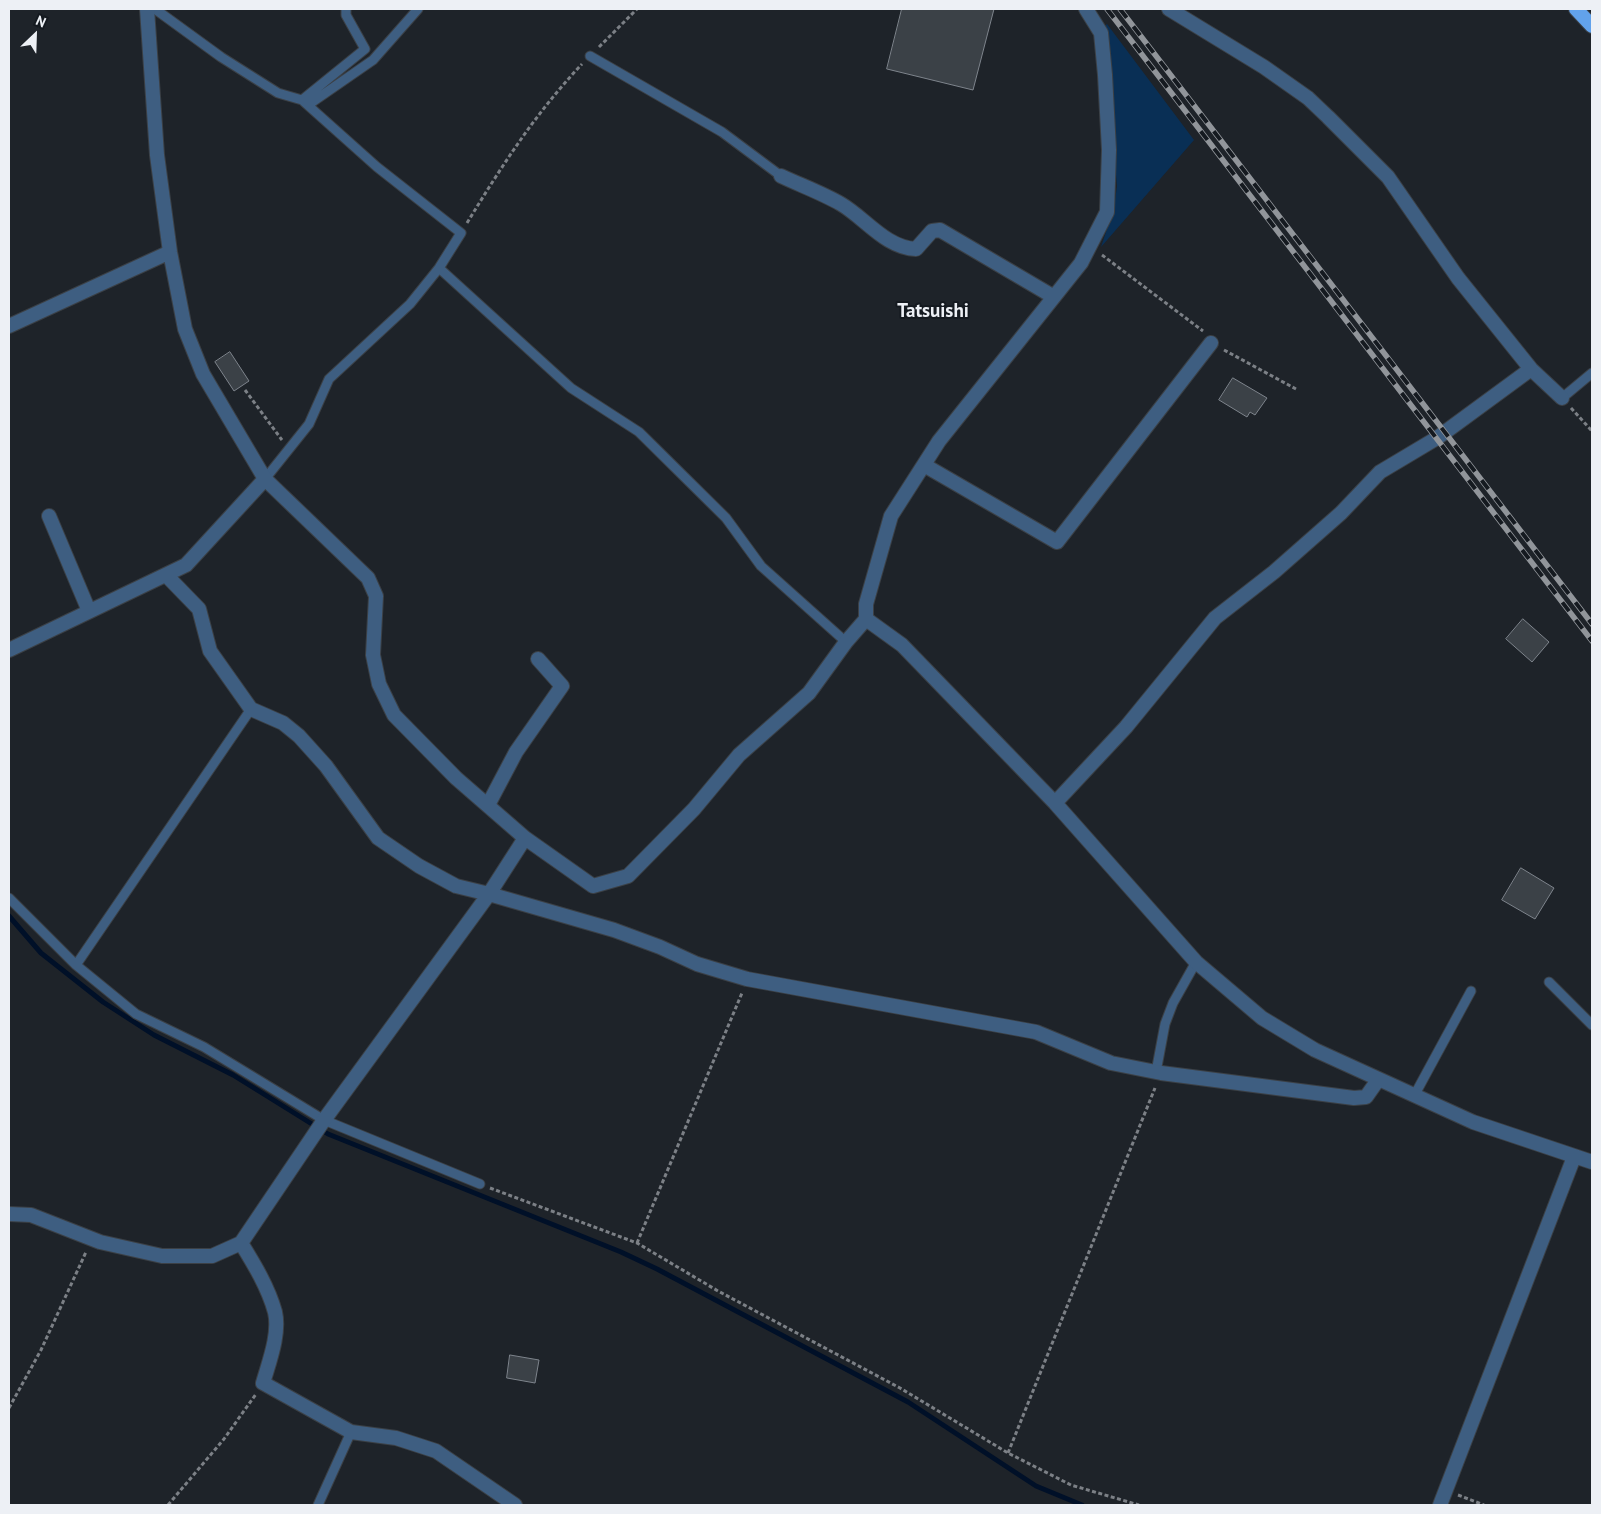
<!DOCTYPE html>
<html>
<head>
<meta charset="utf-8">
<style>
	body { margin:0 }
	#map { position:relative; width:1601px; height:1514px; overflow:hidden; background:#1e2329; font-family:"PT Sans",sans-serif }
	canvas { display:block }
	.frame { position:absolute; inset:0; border:10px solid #edf0f5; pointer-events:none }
	.north { position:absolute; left:10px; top:10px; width:50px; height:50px; -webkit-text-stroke:4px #151a20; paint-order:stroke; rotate:24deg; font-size:14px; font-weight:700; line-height:20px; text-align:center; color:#edf0f5 }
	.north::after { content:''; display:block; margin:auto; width:18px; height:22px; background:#edf0f5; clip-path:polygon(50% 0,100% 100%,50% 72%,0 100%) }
</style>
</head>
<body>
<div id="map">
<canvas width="1601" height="1514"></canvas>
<div class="frame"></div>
<div class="north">N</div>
</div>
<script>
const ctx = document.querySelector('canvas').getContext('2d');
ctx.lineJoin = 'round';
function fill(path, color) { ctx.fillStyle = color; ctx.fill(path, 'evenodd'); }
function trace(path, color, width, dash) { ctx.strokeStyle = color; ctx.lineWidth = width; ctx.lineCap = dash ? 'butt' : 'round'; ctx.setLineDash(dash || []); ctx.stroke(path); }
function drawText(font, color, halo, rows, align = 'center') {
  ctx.font = font + ' "PT Sans",sans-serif'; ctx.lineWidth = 4; ctx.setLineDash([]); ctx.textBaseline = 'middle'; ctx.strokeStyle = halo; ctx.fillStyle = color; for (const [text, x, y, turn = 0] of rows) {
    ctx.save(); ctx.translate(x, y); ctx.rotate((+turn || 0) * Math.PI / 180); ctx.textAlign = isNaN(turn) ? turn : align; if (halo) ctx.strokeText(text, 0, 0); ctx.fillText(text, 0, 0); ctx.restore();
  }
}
fill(new Path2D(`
	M1107 24 1194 140 1101 247 1114 208 1117 186 1103 28Z`), '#092f55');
trace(new Path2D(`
	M9 916 41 953 103 1002 154 1035 233 1075 328 1134 621 1252 657 1269 908 1402 1036 1486 1082 1505`), '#001028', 5);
const building = new Path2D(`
	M902 9H994L973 90 887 69Z
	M230 352 249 381 234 391 215 362Z
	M1233 378 1267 398 1255 415 1250 412 1247 417 1219 400Z
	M1523 619 1549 642 1532 662 1506 639Z
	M1521 868 1554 888 1535 919 1502 900Z
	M510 1355 539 1360 535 1383 507 1378Z`);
fill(building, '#3b4147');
trace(building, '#7e848c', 1);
const service = new Path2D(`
	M155 9 221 57 278 93 302 100 377 167 461 233 439 268 410 304 329 379 309 424 265 479
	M590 56 722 132 781 176
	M302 100 365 49 346 15V9
	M308 105 373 60 418 9
	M439 268 571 388 639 432 726 518 761 566 846 642
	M1562 398 1592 373
	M9 898 76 965 136 1014 204 1047 324 1120 480 1184
	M76 965 251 709
	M1549 982 1592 1025
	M1156 1072 1165 1024 1173 1003 1196 962
	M1414 1096 1471 991
	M318 1505 351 1432`);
const minor = new Path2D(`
	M147 9 157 155 170 252 185 329 203 374 265 479 368 578 376 596 373 655 379 684 394 715 456 778 525 838
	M1169 9 1264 67 1308 98 1328 117 1388 177 1458 278 1531 369 1562 398
	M781 176C800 185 822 193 841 204 865 218 886 248 916 249L932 231 940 230 1054 297
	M9 326 170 252
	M924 465 1057 542 1211 343
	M49 516 89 611
	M166 575 199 609 210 651 251 709 283 723 299 736 326 766 378 838 419 866 456 886 489 894 614 930 660 947 697 964 747 979 1036 1032 1111 1063 1161 1073 1354 1098 1366 1097 1378 1080
	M866 619V604L891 516 939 441 1081 263 1107 212 1109 150 1105 75 1101 33 1086 9
	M9 650 186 565 265 479
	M1055 803 1126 727 1215 618 1274 572 1341 513 1380 472 1437 438 1531 369
	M488 805 516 752 562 686 538 659
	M9 1214 31 1215 100 1242 162 1256H212L241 1243 324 1120 489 894 525 838 593 886 628 876 694 809 739 755 809 693 846 642 866 619 902 645 1055 803 1196 962 1262 1018 1315 1050 1473 1122 1592 1162
	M241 1243C254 1264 268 1287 275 1312 280 1334 269 1362 263 1383L351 1432 396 1438 436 1451 515 1505
	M1440 1505 1574 1157`);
const trunk = new Path2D(`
	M1576 9 1592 26`);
trace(service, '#3b4046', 11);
trace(minor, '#3b4046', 16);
trace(trunk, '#3b4046', 16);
trace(new Path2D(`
	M599 47 637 9
	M467 223C503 164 535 114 582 64
	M1102 255 1203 331
	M1224 350 1296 389
	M245 390 282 440
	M1571 408 1592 431
	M490 1188 637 1243 718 1291 900 1388 1008 1453 1071 1485 1139 1505
	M637 1243 742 993
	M9 1408 41 1350 86 1252
	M1008 1453 1155 1088
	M1458 1495 1484 1505
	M168 1505 224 1439 256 1394`), '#7c8086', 3, [4, 2.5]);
trace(service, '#3e5e81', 9);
trace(minor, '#3e5e81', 14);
trace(trunk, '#62a2eb', 14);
const rail = new Path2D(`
	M1107 9 1592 641
	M1120 9 1592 624`);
trace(rail, '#91959a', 5.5);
trace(rail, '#151a20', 4, [11]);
drawText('bold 19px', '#edf0f5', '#151a20', [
	["Tatsuishi",933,312]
]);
</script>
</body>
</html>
